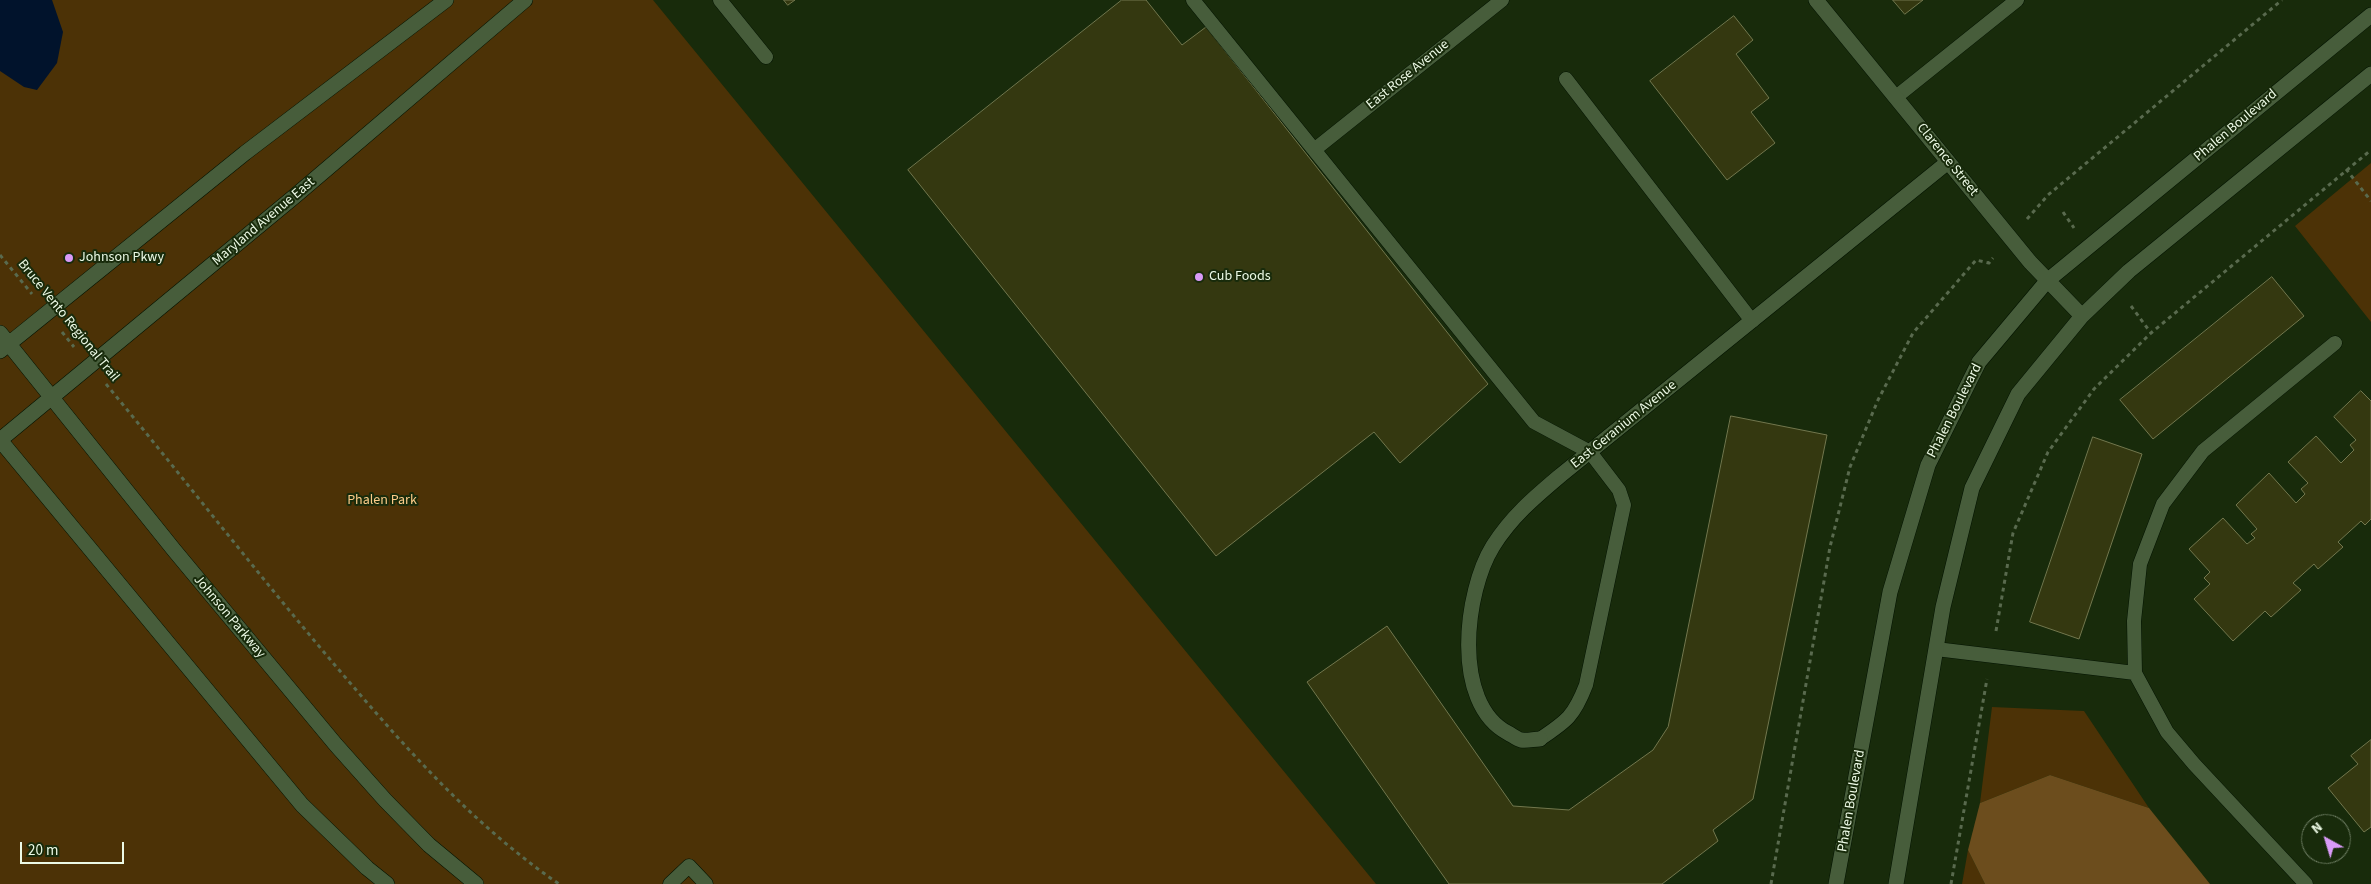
<!DOCTYPE html>
<html>
<head>
<meta charset="utf-8">
<style>
	body { margin:0 }
	#map { position:relative; width:2371px; height:884px; overflow:hidden; background:#182b0b; font-family:"Source Sans 3",sans-serif }
	canvas { display:block }
	.north { position:absolute; left:2301px; top:814px; width:50px; height:50px; box-sizing:border-box; background:#182b0b; border:1px solid #6d7d62; border-radius:50%; rotate:321deg; font-size:14px; font-weight:700; line-height:20px; text-align:center; color:#ecf9e5 }
	.north::after { content:''; display:block; margin:auto; width:18px; height:22px; background:#d99af7; clip-path:polygon(50% 0,100% 100%,50% 72%,0 100%) }
	.scale { position:absolute; left:20px; top:842px; width:104px; height:22px; box-sizing:border-box; border:2px solid #ecf9e5; border-top:0; padding-left:6px; font-size:15px; line-height:18px; white-space:nowrap; color:#ecf9e5; -webkit-text-stroke:4px #182b0b; paint-order:stroke }
</style>
</head>
<body>
<div id="map">
<canvas width="2371" height="884"></canvas>
<div class="north">N</div>
<div class="scale">20 m</div>
</div>
<script>
const ctx = document.querySelector('canvas').getContext('2d');
ctx.lineJoin = 'round';
function fill(path, color) { ctx.fillStyle = color; ctx.fill(path, 'evenodd'); }
function trace(path, color, width, dash) { ctx.strokeStyle = color; ctx.lineWidth = width; ctx.lineCap = dash ? 'butt' : 'round'; ctx.setLineDash(dash || []); ctx.stroke(path); }
function drawText(font, color, halo, rows, align = 'center') {
  ctx.font = font + ' "Source Sans 3",sans-serif'; ctx.lineWidth = 4; ctx.setLineDash([]); ctx.textBaseline = 'middle'; ctx.strokeStyle = halo; ctx.fillStyle = color; for (const [text, x, y, turn = 0] of rows) {
    ctx.save(); ctx.translate(x, y); ctx.rotate((+turn || 0) * Math.PI / 180); ctx.textAlign = isNaN(turn) ? turn : align; if (halo) ctx.strokeText(text, 0, 0); ctx.fillText(text, 0, 0); ctx.restore();
  }
}
fill(new Path2D(`
	M0 0H653L1376 884H0Z
	M2371 163V322L2295 226Z
	M1992 707 2084 711 2149 808 2050 775 1980 803Z
	M1968 850 1985 884H1962Z`), '#4c3206');
fill(new Path2D(`
	M2050 775 2149 808 2210 884H1985L1968 850 1980 803Z`), '#6c4d1d');
fill(new Path2D(`
	M0 0H52L63 32 57 63 37 90 24 87 0 71Z`), '#01132c');
const building = new Path2D(`
	M784 0H795L788 5Z
	M1122 0H1146L1182 45 1206 27 1488 384 1400 463 1374 432 1216 556 908 170Z
	M1893 0H1923L1905 14Z
	M1734 16 1753 40 1736 54 1769 98 1751 112 1775 143 1727 180 1650 81Z
	M2272 277 2304 316 2153 439 2120 400Z
	M2361 391 2371 401V519L2365 525 2361 521 2338 542 2343 547 2318 569 2314 564 2293 583 2301 590 2271 617 2265 611 2233 641 2194 599 2210 584 2204 578 2210 572 2189 549 2223 518 2247 544 2255 538 2251 534 2257 529 2236 505 2269 473 2296 503 2305 494 2301 489 2308 483 2288 462 2316 436 2341 463 2354 450 2350 445 2356 440 2334 417Z
	M1731 416 1827 435 1753 799 1713 830 1718 841 1662 884H1449L1307 682 1387 626 1513 806 1569 810 1653 750 1668 727Z
	M2093 437 2142 454 2079 639 2030 622Z
	M2371 740V827L2364 832 2328 788 2358 764 2351 756Z`);
fill(building, '#343810');
trace(building, '#72774e', 1);
const lane = new Path2D(`
	M720 0 766 57
	M1193 0 1534 422 1590 452 1619 490 1624 505 1586 685C1574 716 1567 721 1540 739
	M1566 79 1752 321
	M1896 97 2017 0
	M1314 150 1502 0
	M1936 649 2135 673 2167 732 2194 764 2306 884
	M2135 673 2134 621 2140 564 2163 504 2203 451 2335 343
	M670 884 689 866 706 884`);
const street = new Path2D(`
	M1540 739C1534 739 1527 741 1521 740 1517 739 1512 735 1508 733 1451 703 1465 591 1493 546 1512 516 1535 497 1561 475L1948 162`);
const secondary = new Path2D(`
	M1816 0 2030 262 2082 316
	M0 333 174 550 336 745 385 800 429 845 476 884
	M0 351 245 153 446 0
	M387 884 367 868 302 805 0 440 295 196 525 0
	M1836 884 1890 592 1928 465 1979 362 2047 281 2371 15
	M1896 884 1943 607 1972 488 2018 394 2082 316 2129 271 2371 74`);
trace(lane, '#031300', 15);
trace(street, '#031300', 16);
trace(secondary, '#031300', 16);
trace(new Path2D(`
	M2346 169 2371 201
	M2063 212 2074 228
	M2027 219 2048 195 2282 0
	M0 255 32 294
	M2131 306 2151 333
	M62 332 74 347
	M106 384C186 481 263 581 345 677 410 753 476 827 559 884
	M1996 631 2013 533 2048 452 2094 389 2151 333 2371 150
	M1771 884 1830 547 1850 467 1878 400 1913 333 1976 260 1989 263 1993 258
	M1951 884 1987 679`), '#596a4e', 3, [4, 4]);
trace(lane, '#475d3b', 14);
trace(street, '#475d3b', 15);
trace(secondary, '#475d3b', 15);
for (const [x, y, r, color] of [
	[69,258,5,"#d99af7"],
	[1199,277,5,"#d99af7"]
]) { const dot = new Path2D(); dot.arc(x, y, r, 0, 2 * Math.PI); ctx.fillStyle = color; ctx.fill(dot); trace(dot, '#182b0b', 2); }
drawText('14px', '#ecf9e5', '#182b0b', [
	["East Rose Avenue",1408,75,-39],
	["Phalen Boulevard",2236,126,-40],
	["Clarence Street",1947,160,51],
	["Maryland Avenue East",264,222,-40],
	["Bruce Vento Regional Trail",68,321,51],
	["Phalen Boulevard",1955,411,-63],
	["East Geranium Avenue",1624,425,-39],
	["Johnson Parkway",229,617,50],
	["Phalen Boulevard",1852,801,-80]
]);
drawText('14px', '#ecf9e5', '#182b0b', [
	["Johnson Pkwy",79,258],
	["Cub Foods",1209,277]
], 'left');
drawText('14px', '#fccb89', '#182b0b', [
	["Phalen Park",382,501]
]);
</script>
</body>
</html>
